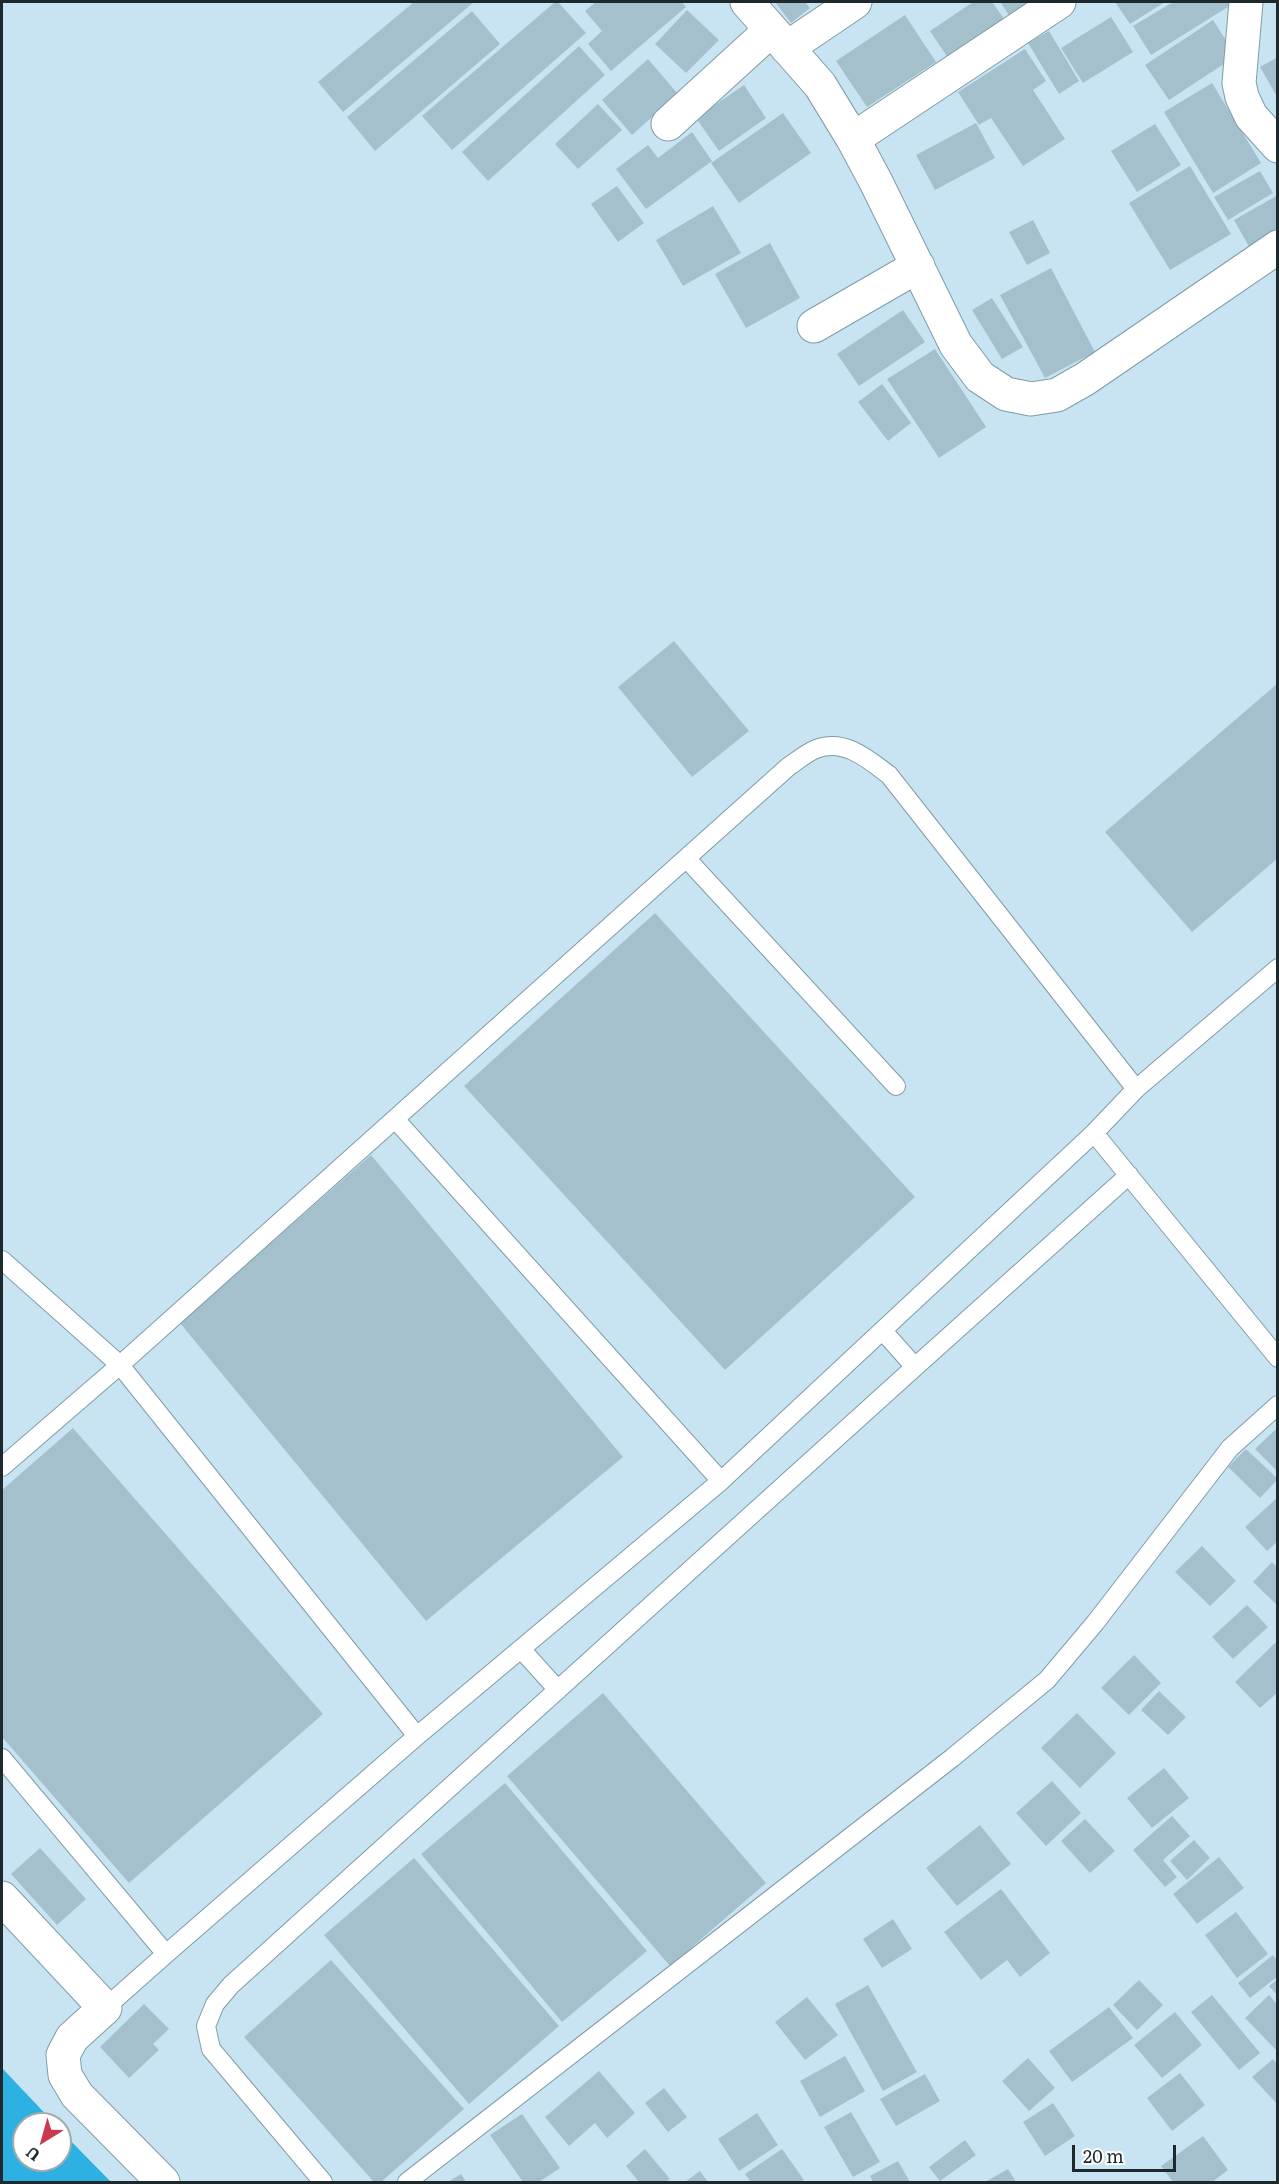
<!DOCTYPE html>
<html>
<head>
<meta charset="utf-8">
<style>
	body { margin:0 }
	#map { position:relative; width:1279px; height:2184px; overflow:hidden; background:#c8e4f2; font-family:Literata,serif }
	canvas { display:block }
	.frame { position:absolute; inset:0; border:3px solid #1e292e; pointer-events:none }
	.north { position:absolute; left:12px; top:2112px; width:60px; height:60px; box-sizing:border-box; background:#fff; border:2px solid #a5a9ab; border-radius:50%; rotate:217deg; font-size:16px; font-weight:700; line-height:24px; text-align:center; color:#1e292e }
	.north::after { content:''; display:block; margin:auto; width:21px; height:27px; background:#ca3a4c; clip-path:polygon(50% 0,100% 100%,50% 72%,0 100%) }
	.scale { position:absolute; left:1072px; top:2145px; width:104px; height:27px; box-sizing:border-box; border:3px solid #1e292e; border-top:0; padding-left:8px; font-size:18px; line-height:21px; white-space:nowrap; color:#1e292e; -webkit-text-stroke:4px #fff; paint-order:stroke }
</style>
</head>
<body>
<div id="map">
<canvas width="1279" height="2184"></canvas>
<div class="frame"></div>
<div class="north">U</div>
<div class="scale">20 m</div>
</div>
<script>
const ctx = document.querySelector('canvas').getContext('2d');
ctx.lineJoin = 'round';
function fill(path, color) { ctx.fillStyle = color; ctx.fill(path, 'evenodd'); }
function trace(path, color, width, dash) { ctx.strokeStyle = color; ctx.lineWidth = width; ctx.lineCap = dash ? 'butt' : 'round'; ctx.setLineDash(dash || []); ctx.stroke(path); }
fill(new Path2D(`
	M2 2068 55 2124H24V2160H60V2130L111 2182H2Z`), '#2cb1e2');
fill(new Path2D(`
	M414 2H474L343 112 318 82Z
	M555 2H558L586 33 452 150 422 116Z
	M596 2H682L686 7 611 71 588 44 602 31 585 11Z
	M775 2H805L810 8 791 23Z
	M973 2H992L1007 23 950 61 930 31Z
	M1000 2H1036L1011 18Z
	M1115 2H1165L1130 24Z
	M1173 2H1229L1231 5 1151 55 1133 26Z
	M687 10 719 40 686 73 655 44Z
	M472 11 500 44 375 151 347 117Z
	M905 15 936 62 867 107 836 61Z
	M1111 17 1133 52 1083 83 1061 48Z
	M1213 20 1236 56 1169 100 1145 65Z
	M1049 31 1079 81 1059 94 1028 43Z
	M579 46 605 75 488 181 462 152Z
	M1025 49 1046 81 1033 90 1065 139 1023 166 991 118 979 125 958 92Z
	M1278 57V94L1276 95 1260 67Z
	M648 59 678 94 632 135 602 100Z
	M1212 83 1261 163 1213 193 1164 112Z
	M744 85 766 118 719 151 696 118Z
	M598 104 622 130 578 169 555 144Z
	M783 113 811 153 739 203 711 163Z
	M976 123 995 158 935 190 916 155Z
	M1155 124 1181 165 1137 192 1111 151Z
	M692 132 712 161 646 209 616 169 648 145 658 158Z
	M1190 166 1231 234 1170 270 1129 203Z
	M1260 171 1273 193 1228 220 1214 197Z
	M617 186 644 223 618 242 591 204Z
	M1278 195V237L1252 252 1234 220Z
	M713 206 741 253 683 286 656 240Z
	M1033 220 1050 253 1027 265 1009 232Z
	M770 243 800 298 746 328 715 274Z
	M1051 268 1095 352 1045 378 1000 295Z
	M992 298 1023 347 1002 359 972 310Z
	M903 310 925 342 859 386 837 354Z
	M935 349 986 427 939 458 887 379Z
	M882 384 911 423 888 441 858 402Z
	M674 641 749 731 692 777 618 687Z
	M1278 683V858L1192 932 1105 832Z
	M655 913 915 1197 725 1370 464 1086Z
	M371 1155 623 1457 426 1621 180 1323Z
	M73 1428 323 1714 129 1883 2 1737V1490Z
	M1275 1430 1278 1432V1472L1255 1449Z
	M1246 1449 1278 1479 1260 1498 1228 1467Z
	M1278 1497V1541L1267 1551 1245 1527Z
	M1202 1546 1236 1581 1210 1606 1175 1572Z
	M1272 1562 1278 1568V1606L1253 1582Z
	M1247 1605 1268 1627 1233 1659 1212 1637Z
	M1275 1643 1278 1646V1692L1260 1708 1235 1682Z
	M1134 1655 1161 1683 1129 1715 1101 1688Z
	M1159 1691 1186 1717 1168 1735 1141 1710Z
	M603 1693 766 1883 670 1966 507 1776Z
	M1077 1713 1116 1753 1080 1788 1041 1748Z
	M1164 1768 1189 1798 1152 1828 1127 1798Z
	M1052 1781 1081 1813 1046 1846 1016 1813Z
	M505 1783 647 1951 562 2022 421 1854Z
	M1172 1816 1190 1836 1163 1860 1177 1877 1165 1887 1133 1850Z
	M1085 1819 1115 1851 1090 1873 1061 1841Z
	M980 1825 1011 1864 957 1906 926 1868Z
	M1194 1840 1210 1858 1187 1880 1170 1861Z
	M40 1848 86 1899 57 1925 11 1874Z
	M1219 1857 1244 1888 1197 1924 1173 1894Z
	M414 1858 559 2026 469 2104 324 1935Z
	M1001 1889 1050 1953 1020 1977 1007 1960 981 1980 944 1932Z
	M1236 1912 1268 1954 1237 1978 1205 1935Z
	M893 1919 912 1949 882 1968 863 1939Z
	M1273 1955 1278 1961V1976L1250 1998 1238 1983Z
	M331 1960 464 2109 381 2182H374L244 2037Z
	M1278 1979V1996L1269 1986Z
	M1139 1980 1163 2005 1137 2030 1113 2005Z
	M868 1985 917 2072 883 2091 835 2004Z
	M1212 1995 1260 2053 1239 2070 1191 2012Z
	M1269 1995 1278 2005V2052L1245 2018Z
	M807 1997 838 2035 805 2060 775 2022Z
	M144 2004 169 2029 153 2044 159 2050 129 2078 100 2047Z
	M1109 2007 1133 2038 1072 2082 1049 2051Z
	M1175 2012 1202 2045 1162 2078 1134 2045Z
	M845 2056 865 2091 820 2117 800 2081Z
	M1028 2058 1055 2088 1029 2111 1002 2081Z
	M1273 2059 1278 2065V2105L1252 2077Z
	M599 2071 635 2113 607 2138 595 2123 569 2146 545 2117Z
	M1180 2073 1205 2105 1172 2131 1147 2098Z
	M925 2074 940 2101 896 2126 880 2099Z
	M664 2088 687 2117 668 2132 645 2103Z
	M1053 2103 1075 2136 1045 2156 1023 2122Z
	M851 2112 880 2162 853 2177 824 2127Z
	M757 2113 778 2145 739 2171 718 2139Z
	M522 2114 560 2168 539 2182H523L490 2135Z
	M1203 2136 1228 2170 1212 2182H1173L1161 2166Z
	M965 2140 976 2155 940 2181 929 2167Z
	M645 2149 670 2179 665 2182H639L626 2166Z
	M782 2149 804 2180 800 2182H751L745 2174Z
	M898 2161 910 2182H873L870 2176Z
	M1008 2169 1016 2182H985Z
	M700 2171 708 2182H685Z
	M461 2174 466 2182H448Z`), '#a5c0cd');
const lane = new Path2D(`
	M686 858 896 1086
	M395 1119 721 1481
	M1094 1133 1278 1358
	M2 1260 120 1365 417 1736
	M915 1367 1129 1175
	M2 1467 120 1365 788 767C797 761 806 753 816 749 844 738 868 759 889 775L1136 1089
	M521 1649 558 1690
	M2 1758 166 1954 417 1736 721 1481 1094 1133 1136 1089 1278 968
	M105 2008 166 1954
	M323 2182 211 2049 206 2026 215 2004 231 1985 915 1367 883 1331
	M407 2182 952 1758 1047 1680 1095 1623 1230 1448 1278 1405`);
const street = new Path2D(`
	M747 2 820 85 853 139 876 182 956 345 980 377 1006 394 1031 399 1057 395 1085 379 1278 247
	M1246 2 1239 83 1242 97 1251 116 1278 146
	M787 48 855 2
	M668 124 771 30
	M853 139 1059 2
	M814 326 918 266
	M2 1898 105 2008 72 2038 63 2055 65 2075 77 2095 163 2182`);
trace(lane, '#809ba8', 20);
trace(street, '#809ba8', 35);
trace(lane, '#fff', 18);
trace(street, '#fff', 33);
</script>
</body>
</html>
